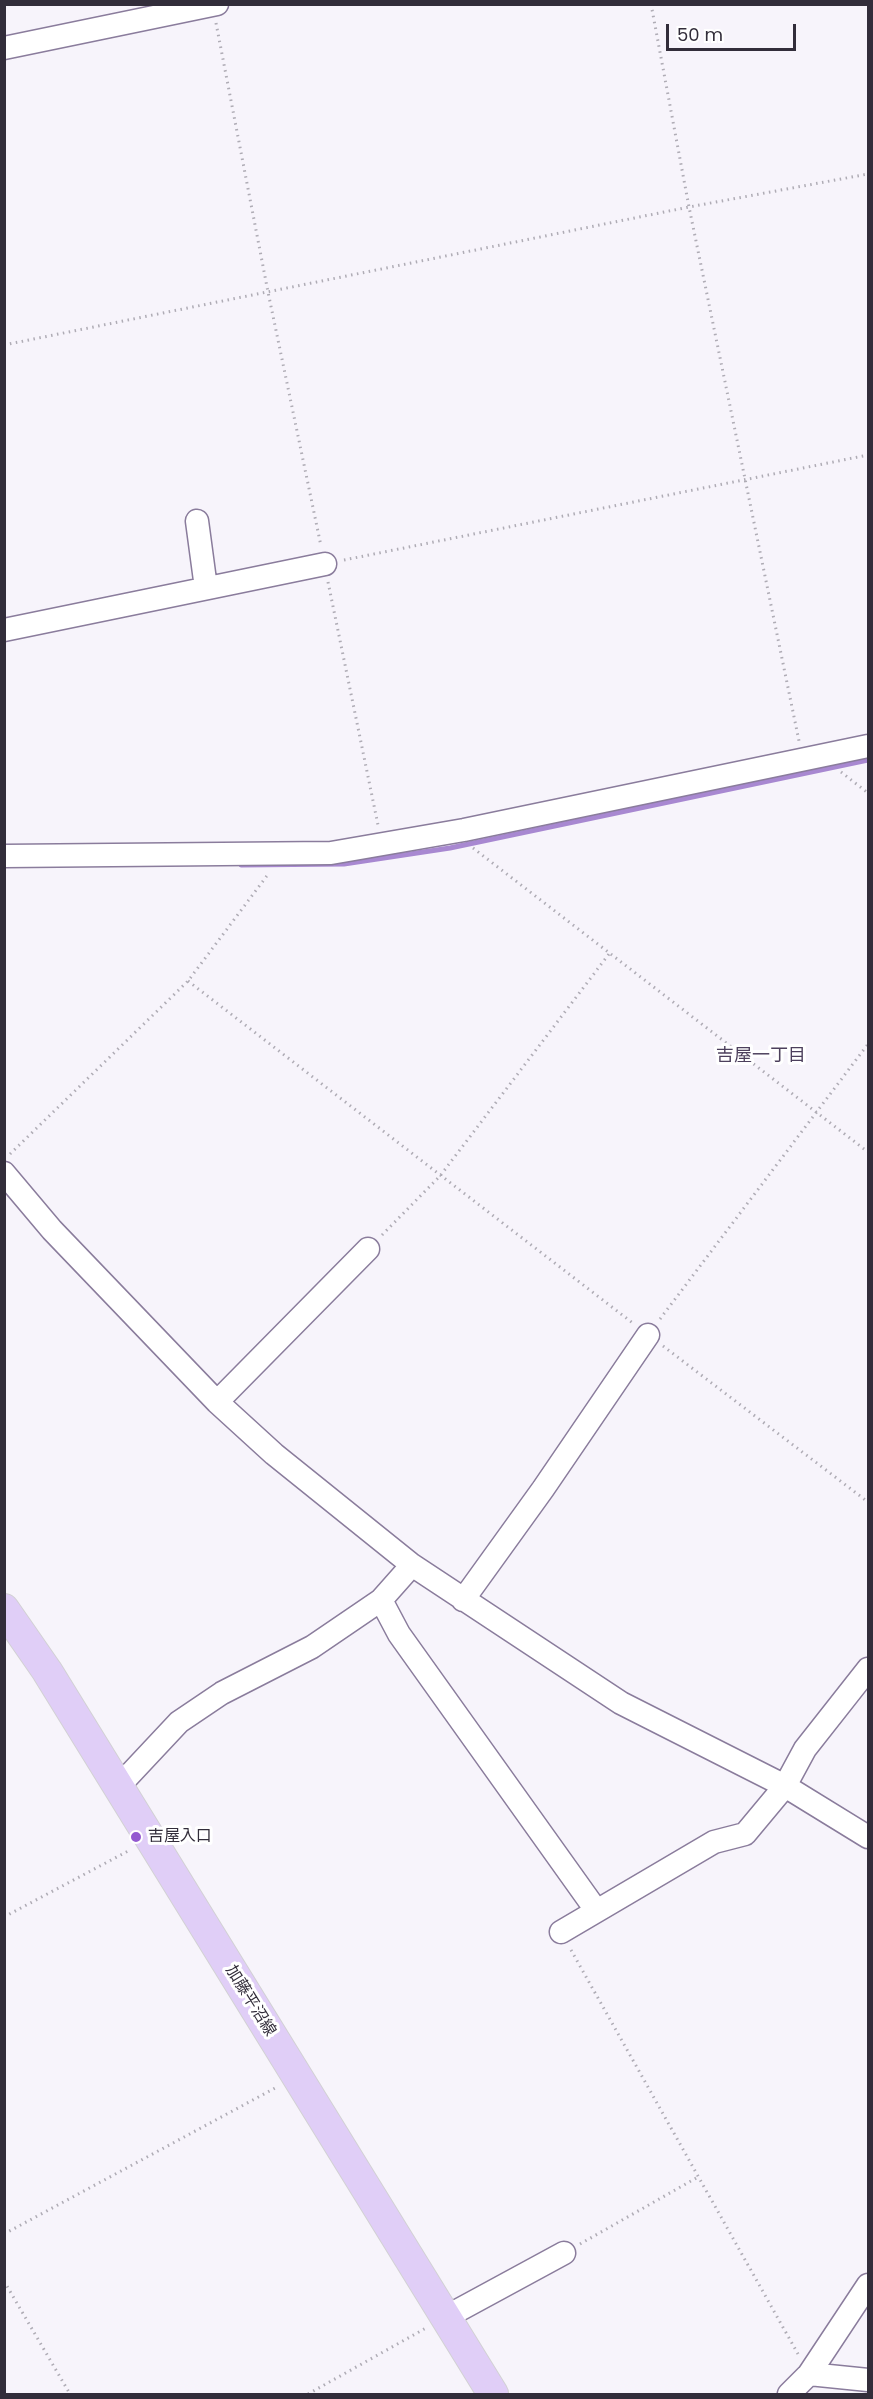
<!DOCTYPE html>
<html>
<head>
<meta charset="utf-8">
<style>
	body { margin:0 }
	#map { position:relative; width:873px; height:2399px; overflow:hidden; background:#f7f4fb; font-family:Poppins,sans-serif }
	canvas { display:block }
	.frame { position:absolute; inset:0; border:6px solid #322d3a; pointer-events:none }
	.scale { position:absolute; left:666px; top:24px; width:130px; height:27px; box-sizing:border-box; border:3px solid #322d3a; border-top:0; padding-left:8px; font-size:18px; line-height:21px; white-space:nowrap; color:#322d3a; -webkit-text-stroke:4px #fff; paint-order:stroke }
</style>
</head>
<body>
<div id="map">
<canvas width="873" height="2399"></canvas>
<div class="frame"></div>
<div class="scale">50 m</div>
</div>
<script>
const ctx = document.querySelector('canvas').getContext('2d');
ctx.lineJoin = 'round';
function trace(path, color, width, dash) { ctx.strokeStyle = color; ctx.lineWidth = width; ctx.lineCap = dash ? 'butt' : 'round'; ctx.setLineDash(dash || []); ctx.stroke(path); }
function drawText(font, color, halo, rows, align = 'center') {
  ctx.font = font + ' Poppins,"Noto Sans JP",sans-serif'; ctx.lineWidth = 6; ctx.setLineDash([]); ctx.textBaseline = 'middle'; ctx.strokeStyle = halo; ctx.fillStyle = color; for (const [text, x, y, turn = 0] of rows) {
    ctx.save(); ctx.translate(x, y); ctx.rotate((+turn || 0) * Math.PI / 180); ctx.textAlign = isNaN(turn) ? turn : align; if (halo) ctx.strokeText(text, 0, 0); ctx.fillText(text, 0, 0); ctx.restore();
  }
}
trace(new Path2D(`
	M241 865 344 864 450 848 868 760`), '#a888d1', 5);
const minor = new Path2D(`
	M4 48 217 4
	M197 521 206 588
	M4 630 325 564
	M4 856 331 853 464 830 868 746
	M4 1173 52 1230 217 1402 274 1454 412 1565 621 1703 785 1786 868 1837
	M217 1402 368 1249
	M381 1600 399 1634 596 1910
	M463 1600 543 1489 648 1335
	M119 1786 179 1722 222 1693 312 1647 381 1600 412 1565
	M561 1932 714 1842 745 1834 785 1786 805 1749 868 1669
	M446 2317 564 2253
	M809 2374 868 2380
	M789 2394 809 2374 868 2285`);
const major = new Path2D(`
	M4 1609 47 1671 493 2394`);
trace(minor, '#8a7c9c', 25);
trace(major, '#d2d1d4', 32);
trace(new Path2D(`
	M651 4 689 207 799 741
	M216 23 268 292 321 546
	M4 345 689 207 868 174
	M344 560 868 455
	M328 582 378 825
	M841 772 868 793
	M473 848 868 1152
	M188 981 634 1324
	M10 1154 188 981 269 873
	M382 1235 440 1176 609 954
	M660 1319 868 1044
	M663 1346 868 1502
	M4 1917 130 1850
	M571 1950 798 2354
	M4 2234 277 2087
	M580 2244 698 2177
	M4 2281 70 2394
	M308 2394 426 2328`), '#afacb5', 3, [1.5, 4.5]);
trace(minor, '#fff', 22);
trace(major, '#e0cef7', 30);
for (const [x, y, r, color] of [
	[136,1837,6,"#9359d0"]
]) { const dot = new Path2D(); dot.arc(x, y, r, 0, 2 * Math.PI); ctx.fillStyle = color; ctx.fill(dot); trace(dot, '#fff', 2); }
drawText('16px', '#322d3a', '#fff', [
	["吉屋入口",148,1837]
], 'left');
drawText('16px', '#322d3a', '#fff', [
	["加藤平沼線",250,2001,58]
]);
drawText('18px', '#4c3f5c', '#fff', [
	["吉屋一丁目",761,1056]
]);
</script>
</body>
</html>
